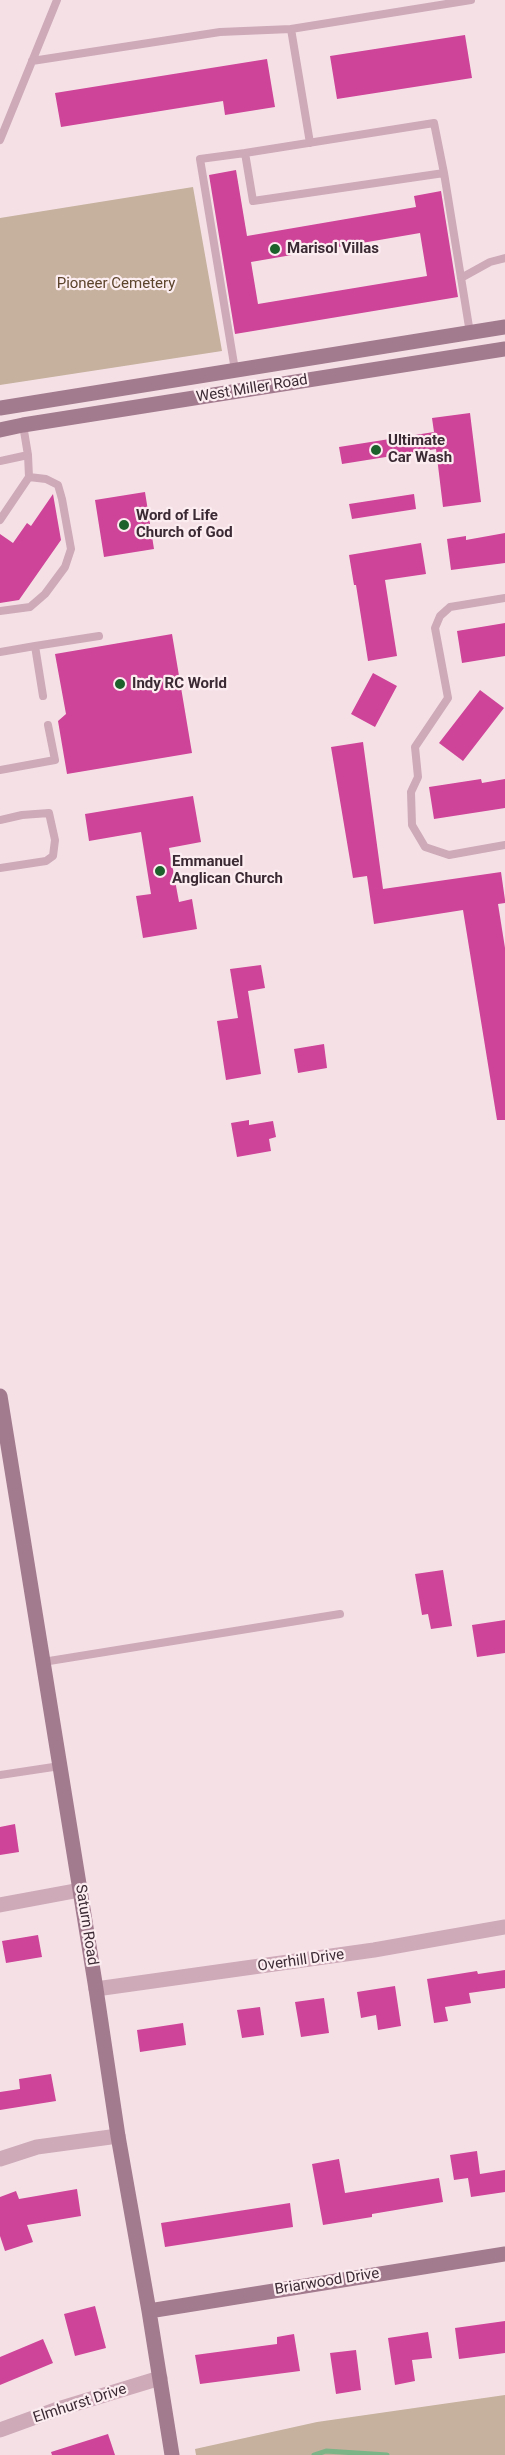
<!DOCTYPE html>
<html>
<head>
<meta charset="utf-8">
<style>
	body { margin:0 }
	canvas { display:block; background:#f5e0e6 }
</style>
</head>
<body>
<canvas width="505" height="2455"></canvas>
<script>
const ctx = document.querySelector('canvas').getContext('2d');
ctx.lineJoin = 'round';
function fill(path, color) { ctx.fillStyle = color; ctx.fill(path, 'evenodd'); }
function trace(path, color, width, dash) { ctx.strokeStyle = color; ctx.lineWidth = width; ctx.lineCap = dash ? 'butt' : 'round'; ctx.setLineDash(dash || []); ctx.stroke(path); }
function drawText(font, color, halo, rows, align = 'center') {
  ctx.font = font + ' Roboto,sans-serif'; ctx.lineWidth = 4.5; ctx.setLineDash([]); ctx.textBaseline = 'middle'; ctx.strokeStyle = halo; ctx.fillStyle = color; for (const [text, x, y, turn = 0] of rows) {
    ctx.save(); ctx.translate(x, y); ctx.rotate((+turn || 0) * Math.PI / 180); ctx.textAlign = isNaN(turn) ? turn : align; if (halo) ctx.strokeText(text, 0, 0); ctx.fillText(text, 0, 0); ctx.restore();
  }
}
fill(new Path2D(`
	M193 187 222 351 0 385V218Z
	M505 2395V2455H196L195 2449 317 2422Z`), '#c6b19e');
trace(new Path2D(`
	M314 2455 326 2451 387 2455`), '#7cb487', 5);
fill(new Path2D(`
	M465 35 472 78 337 99 330 56Z
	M267 59 275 107 225 115 223 101 61 127 55 93Z
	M236 170 247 236 416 207 414 196 441 191 458 297 235 334 209 175ZM420 233 427 276 258 304 251 262Z
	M470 413 481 502 443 507 436 449 342 464 339 447 434 432 432 418Z
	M145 492 154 549 104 557 95 500Z
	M53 494 61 540 19 600 0 603V534L13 543 27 523 31 526Z
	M414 494 416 509 352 519 349 504Z
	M505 533V563L451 570 447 539 466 536V540Z
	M421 543 426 574 385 580 397 656 368 661 356 585H354L349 555Z
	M505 623V656L462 663 457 631Z
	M172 634 192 753 67 774 58 721 66 714 55 654Z
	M373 673 397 686 375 727 351 714Z
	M480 690 504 708 463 761 439 743Z
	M363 742 383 889 501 872 505 900V903L498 904 505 948V1120H497L463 910 374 924 367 876 353 878 331 747Z
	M481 779 482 783 505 779V808L434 819 429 787Z
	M193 796 201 842 169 848 179 902 192 899 197 929 143 938 136 896 151 894 141 832 89 841 85 814Z
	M261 965 265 988 248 991 261 1074 226 1080 217 1021 238 1018 230 969Z
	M324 1044 327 1068 298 1073 294 1049Z
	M249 1120V1125L273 1121 276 1137 269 1139 271 1151 237 1157 231 1123Z
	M443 1570 452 1626 431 1629 428 1614 422 1615 415 1574Z
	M505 1620V1653L477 1657 472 1625Z
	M15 1824 19 1852 0 1855V1827Z
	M38 1935 42 1957 6 1963 2 1941Z
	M505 1970V1988L469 1993 471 2003 445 2007 448 2021 434 2023 427 1979 477 1971 478 1974Z
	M395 1986 401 2026 378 2030 376 2015 361 2018 357 1992Z
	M324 1998 329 2033 301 2037 295 2002Z
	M260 2007 264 2035 242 2038 237 2010Z
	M183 2023 186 2045 140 2052 137 2030Z
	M51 2074 56 2101 0 2110V2092L20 2089 19 2079Z
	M477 2151 480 2174 505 2170V2192L471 2197 468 2178 454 2180 450 2155Z
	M339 2159 345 2193 439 2178 443 2202 372 2214V2217L323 2225 312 2164Z
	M77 2189 81 2216 27 2225 33 2242 5 2251 0 2236V2197L16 2191 19 2199Z
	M290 2203 293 2227 165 2247 161 2223Z
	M95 2306 106 2348 75 2356 64 2314Z
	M505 2321V2353L459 2359 455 2328Z
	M428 2332 432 2358 412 2360 415 2381 395 2385 388 2338Z
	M294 2334 300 2371 200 2384 195 2355 277 2344V2337Z
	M43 2339 53 2363 0 2385V2357Z
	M356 2350 361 2390 336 2394 330 2353Z
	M108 2434 115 2455H52L51 2452Z`), '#ce4498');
trace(new Path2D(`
	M291 29 310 143
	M32 61 220 32 291 29 471 0
	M0 140 57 0
	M245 153 434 123 444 173
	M461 278 490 262 505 258
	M235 370 200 159 245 153 253 201 444 173 470 333
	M0 461 28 455 23 425
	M0 520 29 477 28 455
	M505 598 450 607 440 616 435 628 448 698 415 747 418 777 411 792 412 825 425 847 449 855 505 845
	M0 611 30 607 45 594 65 567 71 549 62 499 58 485 46 479 29 477
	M35 646 99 636
	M0 652 35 646 43 696
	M0 770 55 760 48 725
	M0 820 22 815 49 813 55 840 53 856 46 861 0 868
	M43 1662 340 1614
	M0 1775 60 1766`), '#ceaab8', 8);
trace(new Path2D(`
	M0 1905 80 1890
	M96 1989 374 1950 505 1927
	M0 2159 37 2147 118 2136
	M0 2430 55 2410 160 2378`), '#ceaab8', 15);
trace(new Path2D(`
	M0 408 505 327
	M0 430 23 425 505 349
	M0 1396 96 1989 118 2136 149 2311 172 2455
	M149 2311 505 2254`), '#a37b8e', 15);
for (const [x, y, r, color] of [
	[275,249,6,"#1c612b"],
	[376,450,6,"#1c612b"],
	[124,525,6,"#1c612b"],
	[120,684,6,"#1c612b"],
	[160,871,6,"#1c612b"]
]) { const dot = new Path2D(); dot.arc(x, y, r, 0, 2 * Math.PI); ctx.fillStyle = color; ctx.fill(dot); trace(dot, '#fcedf1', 2); }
drawText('bold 15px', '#3b2a33', '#fcedf1', [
	["Marisol Villas",287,249],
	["Ultimate",388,441],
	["Car Wash",388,458],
	["Word of Life",136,516],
	["Church of God",136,533],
	["Indy RC World",132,684],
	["Emmanuel",172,862],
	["Anglican Church",172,879]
], 'left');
drawText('15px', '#5c442c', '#fcedf1', [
	["Pioneer Cemetery",116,284]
]);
drawText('15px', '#3b2a33', '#fcedf1', [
	["West Miller Road",252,389,-9],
	["Saturn Road",86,1925,81],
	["Overhill Drive",301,1961,-8],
	["Briarwood Drive",327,2282,-9],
	["Elmhurst Drive",80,2404,-18]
]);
</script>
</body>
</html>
